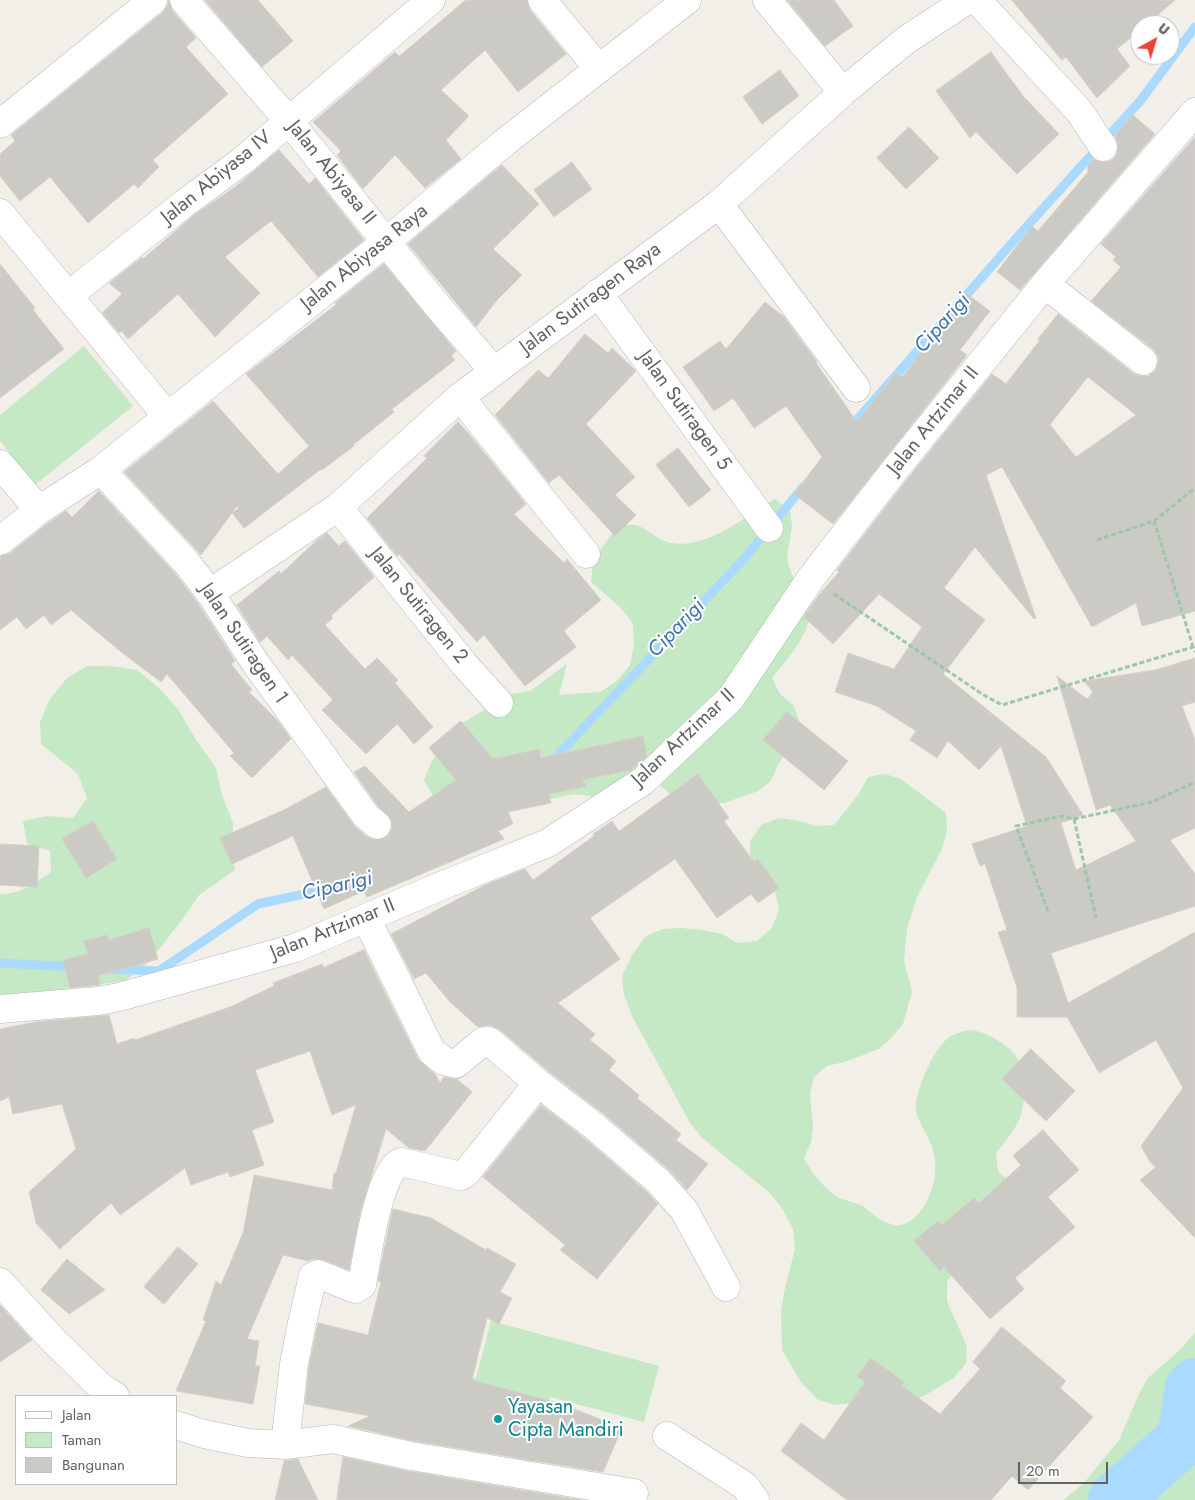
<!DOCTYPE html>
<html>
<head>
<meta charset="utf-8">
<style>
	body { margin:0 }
	#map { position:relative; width:1195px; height:1500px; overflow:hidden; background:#f1efe8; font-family:Jost,sans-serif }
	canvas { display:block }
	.legend { position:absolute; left:15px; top:1395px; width:162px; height:90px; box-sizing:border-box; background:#fff; border:1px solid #bfc1c3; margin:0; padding:6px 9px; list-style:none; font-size:15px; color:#5f6368 }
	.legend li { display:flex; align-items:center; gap:10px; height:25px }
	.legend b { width:25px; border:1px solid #bfc1c3 }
	.north { position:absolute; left:1130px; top:15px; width:50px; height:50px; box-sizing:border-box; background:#fff; border:1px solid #bfc1c3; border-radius:50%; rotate:39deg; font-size:14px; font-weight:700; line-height:20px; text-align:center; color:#5f6368 }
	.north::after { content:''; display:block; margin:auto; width:18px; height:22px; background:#ea4335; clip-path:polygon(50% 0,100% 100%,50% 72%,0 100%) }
	.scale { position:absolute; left:1018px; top:1462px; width:90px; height:22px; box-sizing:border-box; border:2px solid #5f6368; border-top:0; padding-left:6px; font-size:15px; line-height:18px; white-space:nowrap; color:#5f6368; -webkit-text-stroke:4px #fff; paint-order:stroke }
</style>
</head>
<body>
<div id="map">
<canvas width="1195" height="1500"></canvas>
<ul class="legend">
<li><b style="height:6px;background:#fff"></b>Jalan</li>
<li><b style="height:14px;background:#c5e8c5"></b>Taman</li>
<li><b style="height:14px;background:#cccac5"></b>Bangunan</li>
</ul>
<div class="north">U</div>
<div class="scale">20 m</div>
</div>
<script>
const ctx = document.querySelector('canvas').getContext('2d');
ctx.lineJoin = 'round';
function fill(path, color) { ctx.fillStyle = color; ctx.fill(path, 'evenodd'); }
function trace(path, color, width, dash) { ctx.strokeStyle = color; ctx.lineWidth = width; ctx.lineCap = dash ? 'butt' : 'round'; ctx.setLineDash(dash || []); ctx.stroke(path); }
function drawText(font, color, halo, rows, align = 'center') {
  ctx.font = font + ' Jost,sans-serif'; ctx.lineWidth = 4; ctx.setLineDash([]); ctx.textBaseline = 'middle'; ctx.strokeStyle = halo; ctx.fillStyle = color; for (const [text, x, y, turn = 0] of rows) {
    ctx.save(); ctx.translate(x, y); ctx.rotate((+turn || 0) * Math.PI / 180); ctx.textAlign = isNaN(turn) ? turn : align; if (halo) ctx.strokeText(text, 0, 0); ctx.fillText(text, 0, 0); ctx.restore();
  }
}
fill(new Path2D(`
	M84 346 133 406 35 485 0 441V415Z
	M775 499 790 511 792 526 787 558 791 573 802 589 814 600C808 636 794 651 772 678L780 694 793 705 799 720 796 736 778 765 771 781 758 791 724 803 707 805 671 795 658 783 604 803 590 796 573 794 523 806 506 813 433 796 424 780 431 763 443 743 456 727 510 694 530 691 567 664 559 695 600 692 617 681 630 665 634 645 633 624 621 608 591 582 593 562 605 543 617 527C623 526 631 524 636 525 647 528 656 539 667 542 705 552 744 517 775 499Z
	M87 666H110L137 670 159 688 178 709 193 735 216 768 222 795 233 823 232 855 235 870 199 895 182 920 148 963 125 981 25 994 0 1004V894C18 896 37 881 51 872L50 851 27 844 23 821 47 816 73 818 87 798 78 774 41 744 40 722 50 699 67 678Z
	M885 774 901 779 946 813 947 831 942 849 917 897 907 929 904 961 912 992 903 1024 892 1037 879 1049 844 1062 827 1066 814 1077 810 1093 813 1127 811 1142 804 1158 813 1173 824 1186 837 1197 863 1206 880 1220 896 1226C901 1225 909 1223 913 1219 933 1201 940 1171 932 1146 928 1136 918 1121 916 1111 914 1097 926 1070 933 1057 937 1050 945 1038 953 1035 958 1033 966 1030 971 1030 985 1031 1012 1047 1018 1059 1025 1073 1025 1097 1022 1112 1018 1128 1004 1141 996 1154L998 1171 1012 1184 947 1282V1301L967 1347 966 1363 954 1378 922 1397 905 1404 853 1403 834 1405 817 1399 801 1382 782 1350 781 1312 784 1292 795 1249 793 1229 783 1210 771 1194 701 1137 689 1121 633 1018 624 995 622 976 632 955 646 936 663 929 681 928 702 930 722 934 738 943 757 941 772 928 779 910 775 891 750 861V841L761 825 779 818 800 821 815 826 834 825 858 795 868 777Z
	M491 1321 659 1366 644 1422 550 1397 533 1463 446 1440 463 1375 476 1378Z
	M1195 1332V1500H1063L1084 1483 1119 1440 1139 1394 1148 1378 1182 1348Z`), '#c5e8c5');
trace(new Path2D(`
	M848 430 1020 234 1141 100 1195 27
	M552 761 743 560 803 487
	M0 963 75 967
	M110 969 159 971 258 904 327 889`), '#aadaff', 9);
trace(new Path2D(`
	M1115 1500 1184 1438 1192 1388 1195 1385`), '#aadaff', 54);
const building = new Path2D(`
	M169 0 172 10 196 38 186 47 228 94 153 160 159 167 138 188 134 184 88 223 50 177 20 201 0 176V154L15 141 11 135 163 12 167 6Z
	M205 0H258L293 41 262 67Z
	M466 0H527L530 10 566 54 518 92 485 50 441 90 469 116 446 140 461 159 425 188 395 155 363 189 337 155 341 151 313 122 395 52 399 56Z
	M787 0H834L853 26 825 46Z
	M1012 0H1175L1146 25H1140V30L1117 49 1130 66 1097 98 1066 57 1062 60Z
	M991 52 1023 96 1059 134 1017 174 976 132 970 138 936 91Z
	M780 70 799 96 762 124 743 97Z
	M1133 115 1155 134 1020 290 997 272 1032 226 1038 231 1088 172V166L1094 159 1104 162 1112 160 1117 154 1118 146 1115 136Z
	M909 127 939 158 906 189 877 158Z
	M1195 137V611L1142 626 1136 603 1092 627 1002 467 986 475 1036 618 1034 619 975 547 944 588 985 620 943 674 1046 757 1083 815 1061 823 1076 870 1136 841 1110 805 1096 810 1057 676 1087 699 1093 692 1084 681 1155 670 1195 658V702L1182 706 1195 740V828L1170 840 1195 874V906L1051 953 1068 1003 1195 932V1238L1140 1180 1156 1167 1150 1162 1141 1146 1183 1088 1156 1040 1099 1073 1067 1017H1017V987L998 932 1007 930 985 864 980 866 972 844 1027 826 1001 746 979 770 948 741 937 758 910 740 916 731 877 706 835 692 848 653 894 669 922 627 879 594 833 644 804 617 818 596 839 572 837 570 905 482 992 374 1006 384 1040 340 1038 339 1058 314 1134 374 1141 376H1148L1155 371 1158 363V356L1153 349 1091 301 1121 267 1113 260 1116 257 1101 244ZM1088 377 1136 415 1076 457 1050 425Z
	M279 150 309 184 315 178 364 240 318 277 271 221 225 257 260 293 215 337 178 294 128 339 122 331 119 333 102 313 122 294 109 283 142 257 143 259 194 215 235 187Z
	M572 162 592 189 554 217 534 190Z
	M502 165 539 204 493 249 522 275 498 299 476 327 408 244Z
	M0 264 35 308 33 310 64 349 0 398Z
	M384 264 456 351 451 356 455 360 392 409 394 412 353 445 354 446 322 470 321 469 244 528 232 513 239 508 237 506 201 555 124 472 213 401 278 474 309 446 246 374 337 304 335 303Z
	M966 293 990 311 960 350 967 355 833 524 794 494 822 457 786 406 754 428 733 398 714 411 683 367 720 341 726 349 765 302 784 317 817 362 816 363 857 422 896 373 902 377Z
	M585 334 608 353 612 348 636 371 586 424 635 477 615 495 636 515 615 536 559 475 549 483 495 415 538 370 548 378Z
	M458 422 469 434 526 504 514 514 564 563 567 559 601 600 564 631 576 647 525 686 484 635 477 642 399 554 397 556 367 518 427 458 424 456Z
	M678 448 711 490 689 507 656 465Z
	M99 491 174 572 197 602 235 661 231 664 252 690 249 692 278 721 291 739 252 778 230 756 234 753 167 674 161 682 120 651 71 610 51 625 44 615 26 629 17 617 0 630V556L10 553 48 523 66 511 72 517Z
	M327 533 339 546 345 541 374 577 331 616 333 618 325 625 365 669 377 658 398 680 395 683 433 727 414 744 397 724 366 754 322 710 333 700 292 655 288 660 267 636 260 642 237 605 279 571 281 574 318 539Z
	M787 712 848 761 824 790 763 740Z
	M461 721 493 759 539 749 541 758 643 736 647 756 631 770 582 780 587 786 549 794 551 803 508 812 513 824 498 831 504 839 367 897 364 891 324 909 293 836 232 864 220 838 284 810 326 787 356 828 367 837 374 840 383 839 389 835 392 828 391 819 377 805 354 772 365 766 409 812 456 780 429 748Z
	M698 774 729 818 724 821 754 862 758 859 779 888 758 903 751 894 717 918 675 859 590 918 620 959 558 1003 595 1034 590 1040 616 1061 609 1070 639 1095 637 1098 681 1134 676 1140 708 1164 687 1190 668 1169 604 1114 548 1071 499 1029 489 1025 478 1027 450 1002 426 973 414 979 391 934 485 885 525 869 533 880 594 836 593 834 612 821 619 831Z
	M93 821 117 859 86 878 62 839Z
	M0 844 39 846 37 887 0 885Z
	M149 928 158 959 98 976 100 985 70 988 63 960 88 954 84 941 107 935 108 940Z
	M364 950 418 1059 435 1074 440 1083 444 1077 457 1079 472 1092 425 1151 409 1148 386 1129 360 1213 349 1270 324 1260 313 1259 308 1261 283 1255 247 1339 259 1341 255 1366H260L253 1404 176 1391 206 1321 203 1320 216 1281 221 1285 243 1233 254 1175 332 1190 334 1173H336L356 1105 332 1115 310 1051 255 1070 274 1122 252 1130 264 1165 230 1177 228 1172 191 1185 185 1168 120 1215 111 1203 60 1249 36 1223 29 1192 76 1149 62 1104 13 1114 9 1097 0 1101V1029L35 1022 109 1015 117 1044 134 1038 135 1040 230 1007 274 986 273 983 322 964 324 967Z
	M1031 1049 1075 1091 1046 1121 1002 1079Z
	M541 1105 584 1138 647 1192 658 1204 597 1279 560 1250 565 1245 483 1177Z
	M1043 1130 1079 1170 1048 1197 1075 1227 1015 1278 1024 1289 990 1319 944 1267 940 1271 914 1241 938 1221 942 1225 974 1198 979 1203 1021 1165 1013 1156Z
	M393 1209 431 1218 486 1250 487 1248 516 1264 500 1292 512 1298 499 1324 487 1318 472 1380 562 1404 622 1428 603 1472 414 1441 348 1426 370 1416 305 1404 309 1366 318 1323 368 1335 381 1282 378 1281 382 1260Z
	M178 1247 198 1264 164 1304 144 1287Z
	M67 1259 105 1290 69 1314 41 1290Z
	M0 1305 32 1340 0 1362Z
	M1002 1327 1066 1381 1060 1388 1093 1417 1028 1490 1012 1476 991 1500H847L781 1451 801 1423 824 1440 865 1382 857 1376 871 1358 904 1382 902 1386 940 1414 980 1369 973 1362Z
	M343 1457 408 1471 581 1500H337Z
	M298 1459 318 1500H275L284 1461Z`);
fill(building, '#cccac5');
trace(building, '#d6d1c6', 1);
const minor = new Path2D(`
	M184 0 288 120 435 303 494 371
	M542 0 599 69
	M767 0 843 92
	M977 0 1079 111 1103 147
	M0 124 153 0
	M719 204 856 388
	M0 213 168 417
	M1045 284 1143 361
	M598 293 769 528
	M69 295 185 203 242 161 431 0
	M460 397 586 554
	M0 464 39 510 0 541
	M101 470 186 562 210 593 256 664 366 816 377 825
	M338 507 464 664 499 703
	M39 510 101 470 386 242 505 142 687 0
	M210 593 338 507 460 397 719 204 843 92 906 40 967 0
	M366 918 432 1052 444 1061 456 1064 480 1044 484 1041H489L538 1083 594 1126 658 1181 684 1210 726 1287
	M0 1009 98 1001 119 997 295 948 441 886 548 843 643 781 731 698 811 578 893 472 1045 284 1195 112
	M0 1282 53 1340 101 1387 115 1396
	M176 1425 204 1434 248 1443 285 1445 333 1439 411 1456 634 1493
	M667 1436 745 1486 755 1500
	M285 1445 294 1364 302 1323 313 1276 318 1274 355 1289 362 1285C366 1262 379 1169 401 1162L461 1176 466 1173 538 1083`);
trace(minor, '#b5b8bc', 29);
trace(new Path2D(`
	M1154 521 1193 647
	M1097 540 1154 521 1195 488
	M834 594 982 694 1002 705 1193 647 1195 652
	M1074 819 1096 918
	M1048 911 1016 826 1061 816 1074 819 1152 802 1195 782`), '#9cc7a9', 3, [5, 2.5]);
trace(minor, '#fff', 28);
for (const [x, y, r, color] of [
	[498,1419,5,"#0f9aa8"]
]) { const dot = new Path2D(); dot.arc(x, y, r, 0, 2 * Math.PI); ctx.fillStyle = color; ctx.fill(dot); trace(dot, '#fff', 2); }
drawText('20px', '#5f6368', '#fff', [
	["Jalan Abiyasa II",331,173,51],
	["Jalan Abiyasa IV",217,178,-39],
	["Jalan Abiyasa Raya",365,258,-39],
	["Jalan Sutiragen Raya",591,299,-37],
	["Jalan Sutiragen 5",684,411,54],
	["Jalan Artzimar II",934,421,-51],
	["Jalan Sutiragen 2",418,606,51],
	["Jalan Sutiragen 1",243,644,56],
	["Jalan Artzimar II",684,738,-43],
	["Jalan Artzimar II",333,930,-22]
]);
drawText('20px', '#0d838f', '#fff', [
	["Yayasan",508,1408],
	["Cipta Mandiri",508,1431]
], 'left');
drawText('italic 21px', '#4174aa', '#fff', [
	["Ciparigi",943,324,-48],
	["Ciparigi",677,629,-46],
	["Ciparigi",337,887,-13]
]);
</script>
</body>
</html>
